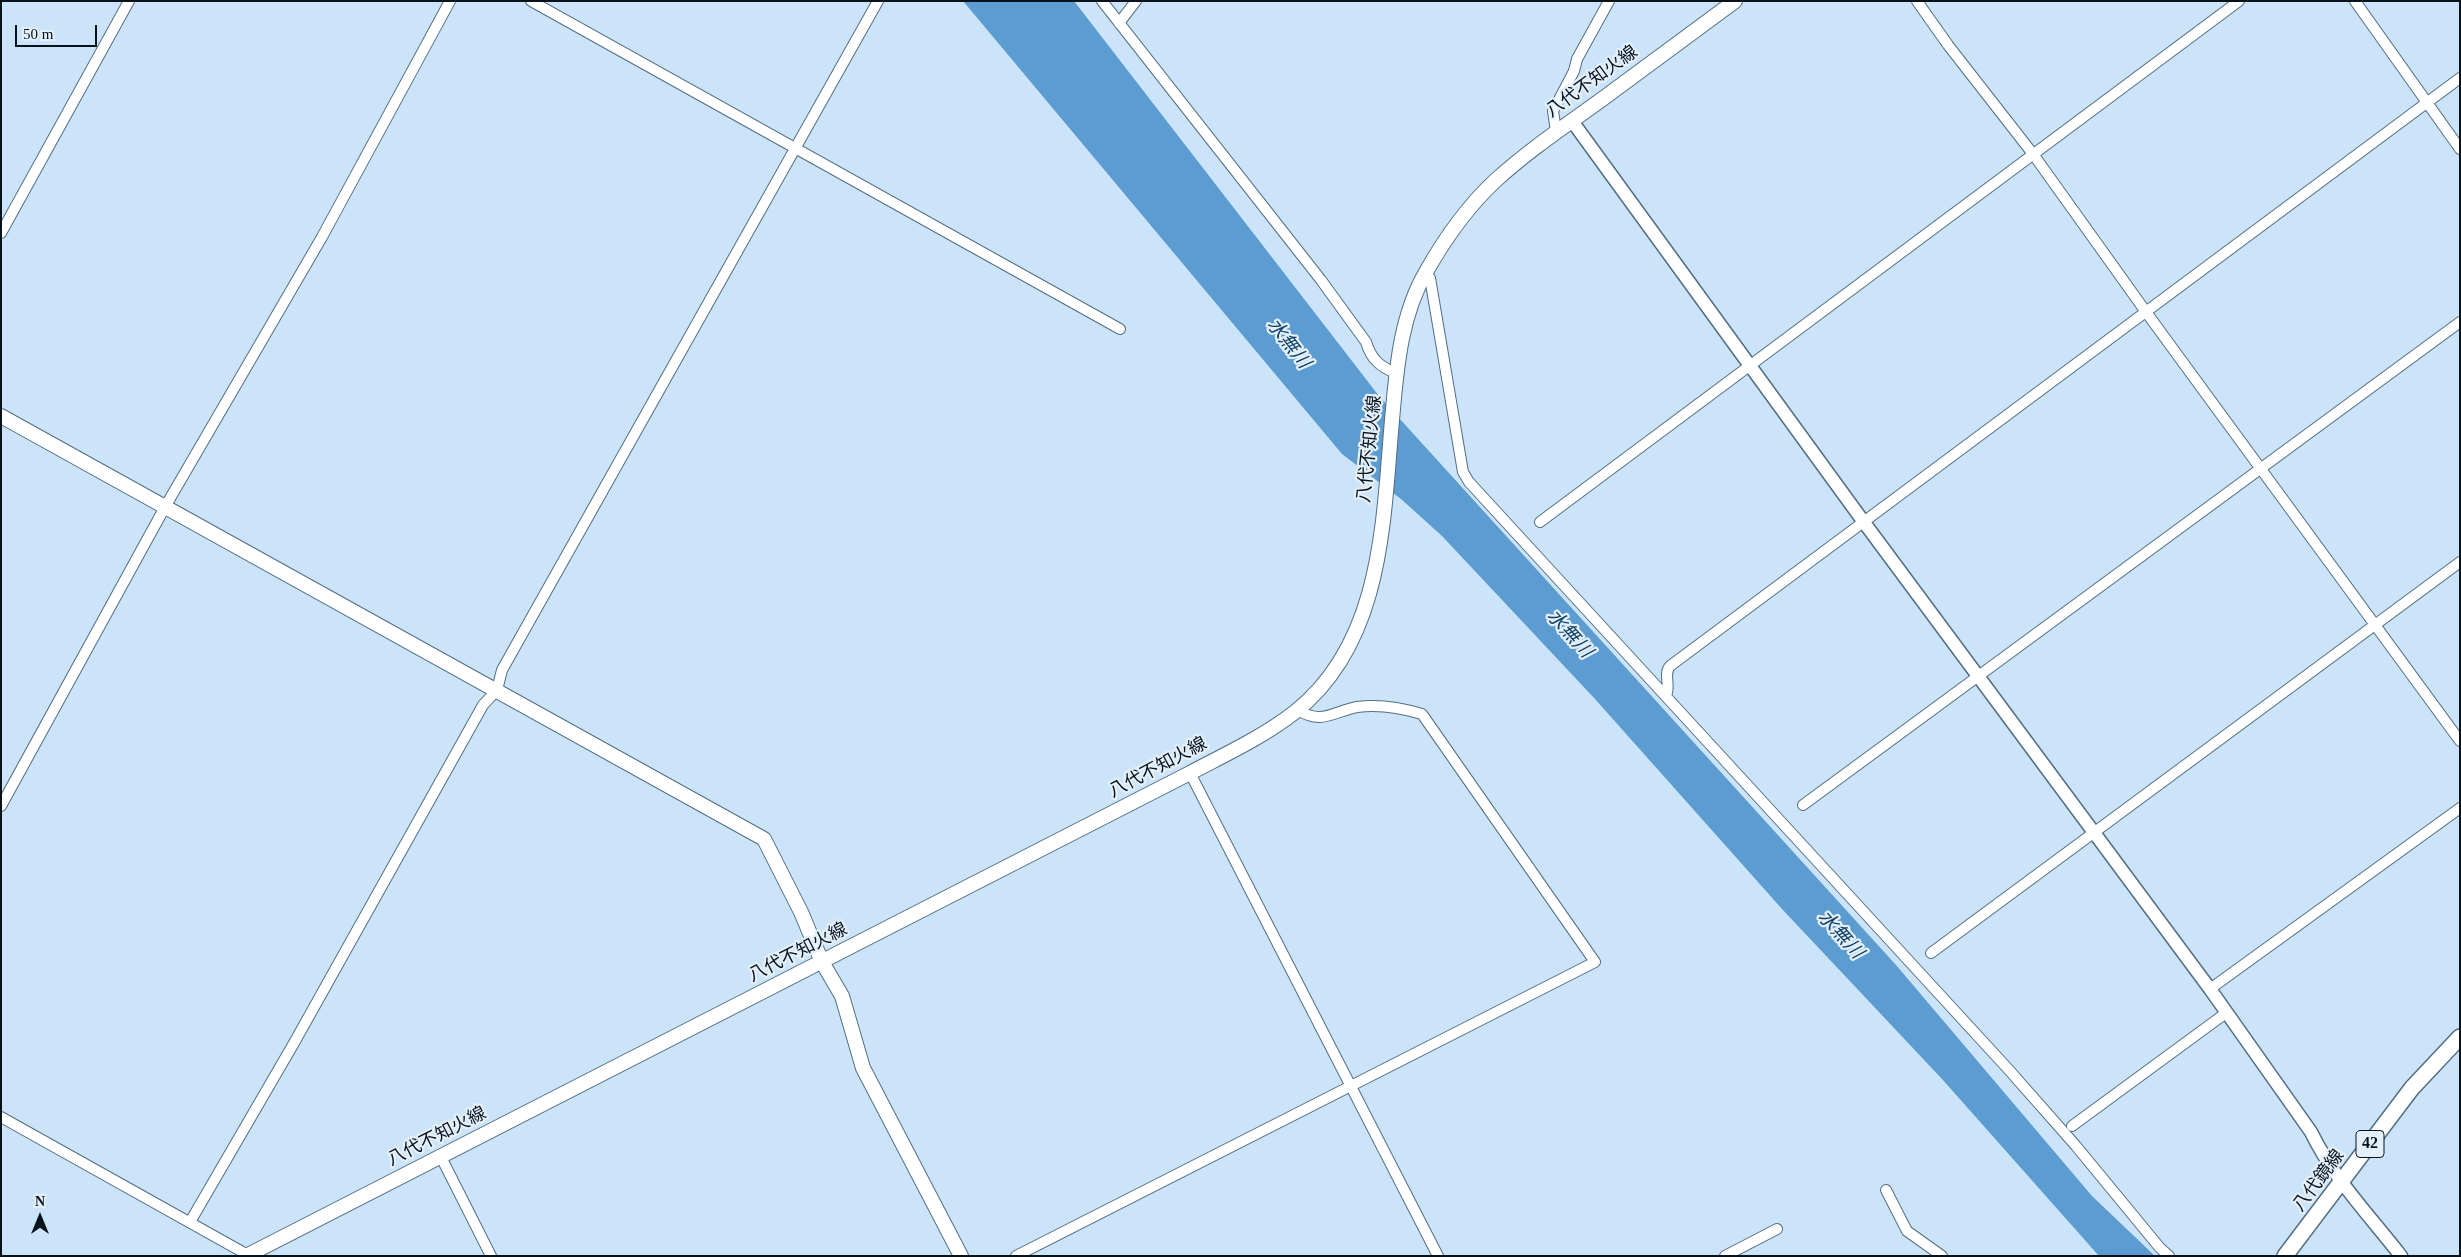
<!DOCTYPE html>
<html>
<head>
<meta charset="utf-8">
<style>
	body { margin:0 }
	#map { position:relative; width:2461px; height:1257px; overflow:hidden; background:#cce4f9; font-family:"Times New Roman",serif }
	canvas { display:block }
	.frame { position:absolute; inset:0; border:2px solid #08121b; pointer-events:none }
	.north { position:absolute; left:15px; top:1192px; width:50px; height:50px; -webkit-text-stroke:4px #e3effa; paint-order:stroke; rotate:0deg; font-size:14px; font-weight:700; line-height:20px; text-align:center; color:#08121b }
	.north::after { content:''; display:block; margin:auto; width:18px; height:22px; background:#08121b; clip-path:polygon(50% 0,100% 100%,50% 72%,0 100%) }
	.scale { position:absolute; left:15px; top:25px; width:82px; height:22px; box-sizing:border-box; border:2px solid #08121b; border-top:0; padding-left:6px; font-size:15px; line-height:18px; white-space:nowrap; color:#08121b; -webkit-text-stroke:4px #e3effa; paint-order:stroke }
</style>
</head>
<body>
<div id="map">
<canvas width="2461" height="1257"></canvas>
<div class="frame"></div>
<div class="north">N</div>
<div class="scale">50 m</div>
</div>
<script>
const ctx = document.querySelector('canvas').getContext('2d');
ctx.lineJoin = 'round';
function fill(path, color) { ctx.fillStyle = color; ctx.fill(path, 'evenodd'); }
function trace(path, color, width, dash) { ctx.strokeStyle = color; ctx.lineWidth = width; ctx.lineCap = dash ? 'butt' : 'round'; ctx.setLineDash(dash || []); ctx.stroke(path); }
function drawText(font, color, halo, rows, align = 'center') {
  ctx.font = font + ' "Times New Roman","Noto Sans JP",serif'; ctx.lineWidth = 4.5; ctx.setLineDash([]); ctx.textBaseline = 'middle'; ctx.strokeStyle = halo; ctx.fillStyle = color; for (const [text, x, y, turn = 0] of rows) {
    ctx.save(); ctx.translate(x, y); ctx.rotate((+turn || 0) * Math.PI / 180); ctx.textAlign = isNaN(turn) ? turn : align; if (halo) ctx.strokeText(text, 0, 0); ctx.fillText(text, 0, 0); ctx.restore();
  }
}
fill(new Path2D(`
	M963 1H1074L1379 396 1896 965 2092 1196 2155 1256H2099L1942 1079 1782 909 1595 699 1442 536 1401 499 1342 454Z`), '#5c9cd1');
const minor = new Path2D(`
	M531 1 1120 329
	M1102 1 1321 280 1366 342C1371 359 1380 367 1396 373
	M1917 1 1948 45 2033 154 2146 312 2460 741
	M2355 1 2460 149
	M1119 23 1136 1
	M1556 131 1553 111 1574 71 1577 59 1609 1
	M1 233 129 1
	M1424 274 1430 278 1463 472 1469 482 2009 1070 2076 1146 2160 1248 2169 1256
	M1540 522 2239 1
	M1666 695C1671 686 1663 674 1670 666L2460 78
	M1190 773 1438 1256
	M1803 805 2460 322
	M1 806 165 507 322 237 450 1
	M1931 953 2460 562
	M2210 989 2460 808
	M1 1117 248 1255
	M2072 1126 2226 1013
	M441 1157 491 1256
	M1886 1190 1907 1231 1942 1256
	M190 1222 294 1043 483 705 497 690 502 670 878 1
	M1016 1256 1595 962 1422 714C1402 708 1378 704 1357 707 1332 712 1322 725 1298 710
	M1725 1256 1777 1229`);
const tertiary = new Path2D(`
	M1572 121 1863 521 2210 989 2311 1132C2334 1179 2369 1215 2401 1256`);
const secondary = new Path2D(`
	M1 416 764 839 801 912 822 962 842 996 863 1068 961 1256
	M246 1256 1190 773C1226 754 1263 737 1295 712 1386 640 1383 513 1393 409 1397 363 1402 313 1426 272 1444 240 1469 205 1496 180 1529 150 1565 126 1601 100 1646 67 1691 34 1735 1`);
const primary = new Path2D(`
	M2285 1256 2412 1088 2460 1037`);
trace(minor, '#526d84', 12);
trace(tertiary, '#526d84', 15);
trace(secondary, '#526d84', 16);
trace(primary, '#526d84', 18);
trace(minor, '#fff', 10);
trace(tertiary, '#fff', 12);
trace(secondary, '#fff', 14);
trace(primary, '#fff', 15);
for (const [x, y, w] of [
	[2370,1144,28]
]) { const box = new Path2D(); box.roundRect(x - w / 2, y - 13.5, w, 27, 4); ctx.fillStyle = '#e3effa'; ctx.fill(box); trace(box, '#08121b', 1); }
drawText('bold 16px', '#08121b', null, [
	["42",2370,1144]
]);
drawText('18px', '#08121b', '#e3effa', [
	["八代不知火線",1592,82,-36],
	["八代不知火線",1370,449,-84],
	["八代不知火線",1158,768,-28],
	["八代不知火線",798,953,-27],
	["八代不知火線",437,1137,-27],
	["八代鏡線",2319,1181,-53]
]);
drawText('italic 19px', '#104165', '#e3effa', [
	["水無川",1288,344,52],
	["水無川",1569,634,48],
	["水無川",1840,935,48]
]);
</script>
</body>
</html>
